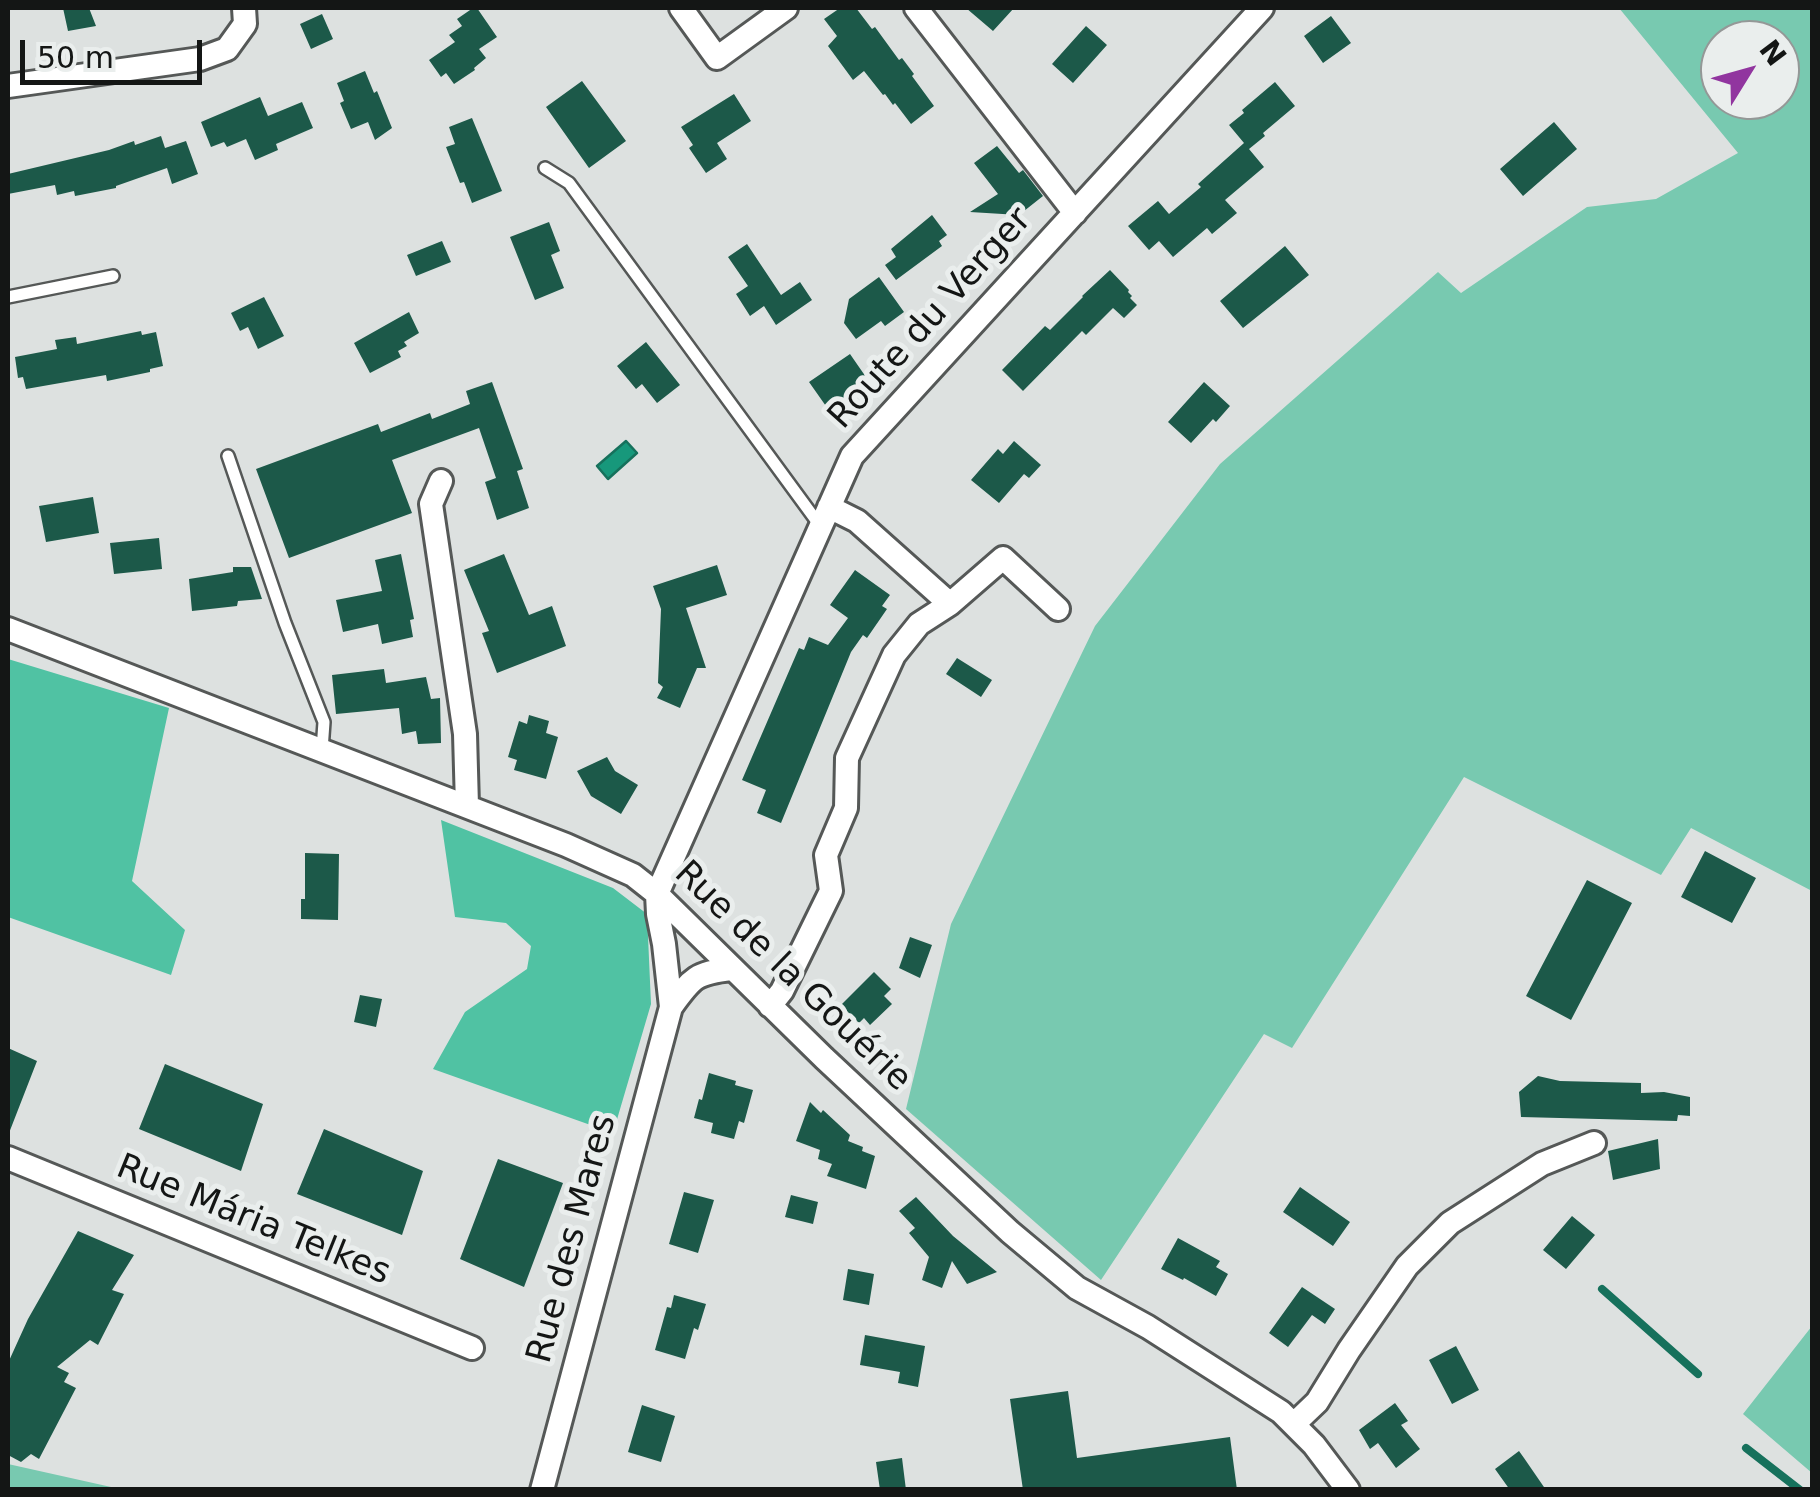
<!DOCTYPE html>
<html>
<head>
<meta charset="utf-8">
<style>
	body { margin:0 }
	#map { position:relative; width:1820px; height:1497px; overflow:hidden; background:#dde1e0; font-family:"DejaVu Sans",sans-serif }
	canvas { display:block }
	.frame { position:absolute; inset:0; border:10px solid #141615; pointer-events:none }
	.north { position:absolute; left:1700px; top:20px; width:100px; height:100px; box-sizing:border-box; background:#eaeeed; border:2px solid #949897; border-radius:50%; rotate:53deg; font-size:28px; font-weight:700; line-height:40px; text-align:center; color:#141615 }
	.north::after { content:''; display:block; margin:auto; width:35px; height:45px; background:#91359f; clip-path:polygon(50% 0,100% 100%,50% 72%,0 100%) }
	.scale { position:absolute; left:20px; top:40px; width:182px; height:45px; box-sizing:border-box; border:5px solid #141615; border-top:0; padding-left:12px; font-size:30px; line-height:35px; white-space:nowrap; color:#141615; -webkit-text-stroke:8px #eaeeed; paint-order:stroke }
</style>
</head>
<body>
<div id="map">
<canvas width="1820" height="1497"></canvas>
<div class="frame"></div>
<div class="north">N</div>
<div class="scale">50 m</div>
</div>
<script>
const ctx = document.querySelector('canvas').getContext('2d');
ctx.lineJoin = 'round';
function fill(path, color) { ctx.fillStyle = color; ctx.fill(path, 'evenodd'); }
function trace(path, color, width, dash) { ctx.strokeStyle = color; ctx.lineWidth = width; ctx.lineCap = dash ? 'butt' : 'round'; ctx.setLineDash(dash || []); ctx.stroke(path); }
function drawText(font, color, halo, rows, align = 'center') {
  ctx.font = font + ' "DejaVu Sans",sans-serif'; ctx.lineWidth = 10; ctx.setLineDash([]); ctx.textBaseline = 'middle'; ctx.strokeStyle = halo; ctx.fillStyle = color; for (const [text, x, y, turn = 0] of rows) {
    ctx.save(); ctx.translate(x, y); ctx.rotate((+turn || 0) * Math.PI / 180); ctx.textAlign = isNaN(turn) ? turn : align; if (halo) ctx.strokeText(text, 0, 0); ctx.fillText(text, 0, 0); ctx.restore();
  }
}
fill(new Path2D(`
	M1619 8H1812V891L1691 828 1661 875 1464 777 1292 1048 1264 1034 1101 1280 906 1109 951 924 1095 626 1220 464 1438 272 1461 293 1587 207 1656 199 1738 153ZM1720 40H1780V100H1720Z
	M1812 1326V1473L1743 1414Z
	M8 1464 120 1489H8Z`), '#78c9b0');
fill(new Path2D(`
	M8 659 169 708 132 881 185 930 171 975 8 917Z
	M441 820 613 888 647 914 651 1004 613 1133 433 1069 465 1012 527 969 531 946 506 923 455 917Z`), '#50c2a3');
const water = new Path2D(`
	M626 441 637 453 608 479 597 466Z`);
fill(water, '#17987b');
trace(water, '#16715c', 2.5);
trace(new Path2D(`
	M1602 1289 1698 1374
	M1746 1448 1800 1490`), '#16715c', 8);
fill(new Path2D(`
	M63 8H89L96 26 68 31Z
	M473 8H477L497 37 479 49 486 58 474 68 475 70 454 84 446 73 441 77 429 60 455 42 449 35 462 26 457 19Z
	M840 8H856L872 29 875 27 899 60 902 58 914 74 912 76 934 106 911 124 895 103 893 105 885 94 883 95 864 71 853 80 828 46 837 36 824 19Z
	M966 8H1014L993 31Z
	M322 14 333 39 311 49 300 24Z
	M1331 16 1351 43 1323 63 1304 36Z
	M1086 26 1107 45 1073 83 1052 64Z
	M365 71 374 93 377 91 392 128 375 140 368 122 351 129 340 103 344 101 337 83Z
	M582 81 626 141 589 168 546 107Z
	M1275 82 1295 106 1263 133 1265 136 1249 149 1264 167 1225 200 1237 213 1212 234 1207 228 1173 257 1159 241 1149 250 1128 226 1158 201 1169 214 1201 187 1198 184 1244 143 1229 125 1244 113 1242 110Z
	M734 94 751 121 717 143 727 159 706 173 689 148 693 145 681 127Z
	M260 97 268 116 302 102 313 128 276 144 278 150 255 160 246 139 227 147 224 142 211 147 201 122Z
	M472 118 502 191 472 203 464 182 460 183 446 147 455 144 449 127Z
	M1554 122 1577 149 1523 196 1500 169Z
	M161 136 165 148 186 141 198 174 172 184 167 168 116 186V188L75 196 74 191 57 195 55 185 8 194V174L109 150 134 141 135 145Z
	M997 146 1019 173 1023 170 1043 196 1019 215 970 212 998 194 974 163Z
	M932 215 947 235 939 241 942 246 896 280 885 265 896 257 891 249Z
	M549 222 560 251 551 255 564 288 535 300 510 237Z
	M442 241 451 262 416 276 407 255Z
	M747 244 781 295 800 282 812 300 776 325 764 306 750 316 736 294 748 286 728 257Z
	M1285 246 1309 275 1243 328 1220 301Z
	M1110 270 1129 290 1128 292 1132 296 1130 298 1137 305 1124 318 1113 308 1086 335 1082 331 1023 391 1002 370 1045 326 1050 330 1083 297 1082 296Z
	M879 277 904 312 885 326 881 321 856 339 844 323 849 299Z
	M264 297 284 336 258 349 248 327 240 331 231 313Z
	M409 312 419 333 404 342 407 346 398 351 401 357 370 373 354 343Z
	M141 331 142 335 156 332 163 366 150 369V372L107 381 106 375 26 389 23 377 18 378 15 357 57 349 55 340 76 337 77 344Z
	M646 342 680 385 657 403 642 384 636 389 617 366Z
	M850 354 868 380 828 409 809 382Z
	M492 382 523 469 517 471 529 508 497 520 485 482 496 478 479 428 392 460 412 513 289 558 256 469 378 424 381 432 430 413 432 419 470 404 466 391Z
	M1204 382 1230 406 1216 422 1213 419 1191 443 1168 422Z
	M1014 441 1041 465 1029 478 1024 474 999 503 971 480 998 449 1003 454Z
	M93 497 99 533 46 542 39 506Z
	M159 538 162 569 114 574 110 543Z
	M401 554 414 619 410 620 413 637 382 644 378 624 343 632 336 600 382 591 375 560Z
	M504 554 529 615 552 606 566 646 497 673 482 633 489 631 464 570Z
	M717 565 727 595 686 608 706 668H697L680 708 657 698 663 687 658 683 661 609 653 586Z
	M233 567H251L262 599 238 601 237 606 192 611 189 579 233 572Z
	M855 570 890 595 882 606 887 609 867 638 863 635 851 652 781 823 757 813 766 790 742 780 799 648 804 650 809 637 828 645 848 618 830 605Z
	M957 658 992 680 981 697 946 674Z
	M384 669 386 683 426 677 431 699 440 698 441 743 418 744 416 731 402 734 399 708 336 714 332 675Z
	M529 715 549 721 546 733 558 737 546 779 514 770 517 760 508 757 519 721 527 724Z
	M607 757 615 771 638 785 621 814 591 796 577 771Z
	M1705 851 1756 878 1732 923 1681 897Z
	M305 853 339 854 338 920 301 919V899H305Z
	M1587 880 1632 903 1571 1020 1526 996Z
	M910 937 932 945 920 978 899 968Z
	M874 972 891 989 884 996 892 1004 870 1025 864 1018 859 1023 841 1005Z
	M360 995 382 999 376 1027 354 1022Z
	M8 1048 37 1061 9 1133H8Z
	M165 1064 263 1104 241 1171 139 1129Z
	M709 1073 736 1081 735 1085 753 1090 744 1123 739 1121 734 1139 711 1133 713 1123 694 1118 699 1099 702 1100Z
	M1538 1076 1560 1081 1641 1083V1093L1664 1092 1690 1097V1116L1678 1115 1677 1121 1521 1117 1519 1092Z
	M810 1102 821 1113 823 1110 850 1135 848 1141 863 1147 862 1151 875 1156 866 1189 827 1176 832 1164 818 1159 820 1150 796 1141Z
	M324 1129 423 1171 402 1235 297 1194Z
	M1658 1139 1660 1169 1613 1180 1608 1151Z
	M498 1159 563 1183 524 1287 460 1259Z
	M1300 1187 1350 1222 1333 1246 1283 1212Z
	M684 1192 714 1200 698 1253 669 1244Z
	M791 1195 818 1202 813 1224 785 1217Z
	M916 1197 953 1236 997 1272 967 1284 952 1261 942 1288 922 1280 929 1257 909 1233 915 1228 899 1211Z
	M1572 1216 1595 1235 1566 1269 1543 1250Z
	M78 1231 134 1255 112 1290 124 1294 98 1345 90 1340 57 1367 69 1373 64 1382 76 1388 39 1459 31 1454 21 1462 8 1455V1363L28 1319Z
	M1178 1238 1220 1261 1216 1267 1228 1274 1216 1296 1184 1278 1183 1280 1161 1269Z
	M848 1269 874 1274 869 1305 843 1300Z
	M1302 1287 1335 1309 1325 1324 1312 1315 1288 1347 1269 1333Z
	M674 1295 706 1304 698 1330 694 1328 685 1359 655 1350 667 1307 671 1308Z
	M865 1335 925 1346 918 1387 898 1383 900 1372 860 1365Z
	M1456 1346 1479 1390 1452 1404 1429 1360Z
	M1068 1391 1077 1458 1230 1437 1237 1490H1023L1010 1399Z
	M1395 1403 1408 1421 1401 1425 1420 1449 1396 1468 1378 1443 1370 1449 1359 1430Z
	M642 1405 675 1416 661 1462 628 1452Z
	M1519 1451 1524 1458 1546 1490H1510L1495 1469Z
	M902 1458 906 1490H880L876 1462Z`), '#1c5949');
const lane = new Path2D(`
	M545 168 569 183 821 527
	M8 297 113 276
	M228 456 285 623 324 722 322 750`);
const street = new Path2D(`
	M681 8 717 58 786 8
	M916 8 1075 213
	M8 86 200 59 227 49 245 24 244 8
	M441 481 431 504 465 734 467 806
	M829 507 857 521 950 604
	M8 629 566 845 633 875 657 894 824 1058 1010 1232 1077 1288 1148 1327 1281 1412 1314 1445 1348 1490
	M770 1006 782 991 831 891 826 855 846 808 847 758 894 655 919 624 950 604 1003 558 1058 609
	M671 1007C692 978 695 973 731 969
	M8 1158 472 1348
	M1294 1424 1317 1402 1349 1350 1407 1266 1450 1223 1542 1164 1594 1143
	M542 1490 671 1007 664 944 658 914 657 894 852 456 1262 8`);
trace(lane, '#555857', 16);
trace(street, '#555857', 28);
trace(lane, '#fff', 11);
trace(street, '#fff', 22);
drawText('35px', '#141615', '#eaeeed', [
	["Route du Verger",931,319,-48],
	["Rue de la Gouérie",792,977,44],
	["Rue Mária Telkes",253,1221,22],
	["Rue des Mares",573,1239,-75]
]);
</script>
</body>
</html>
